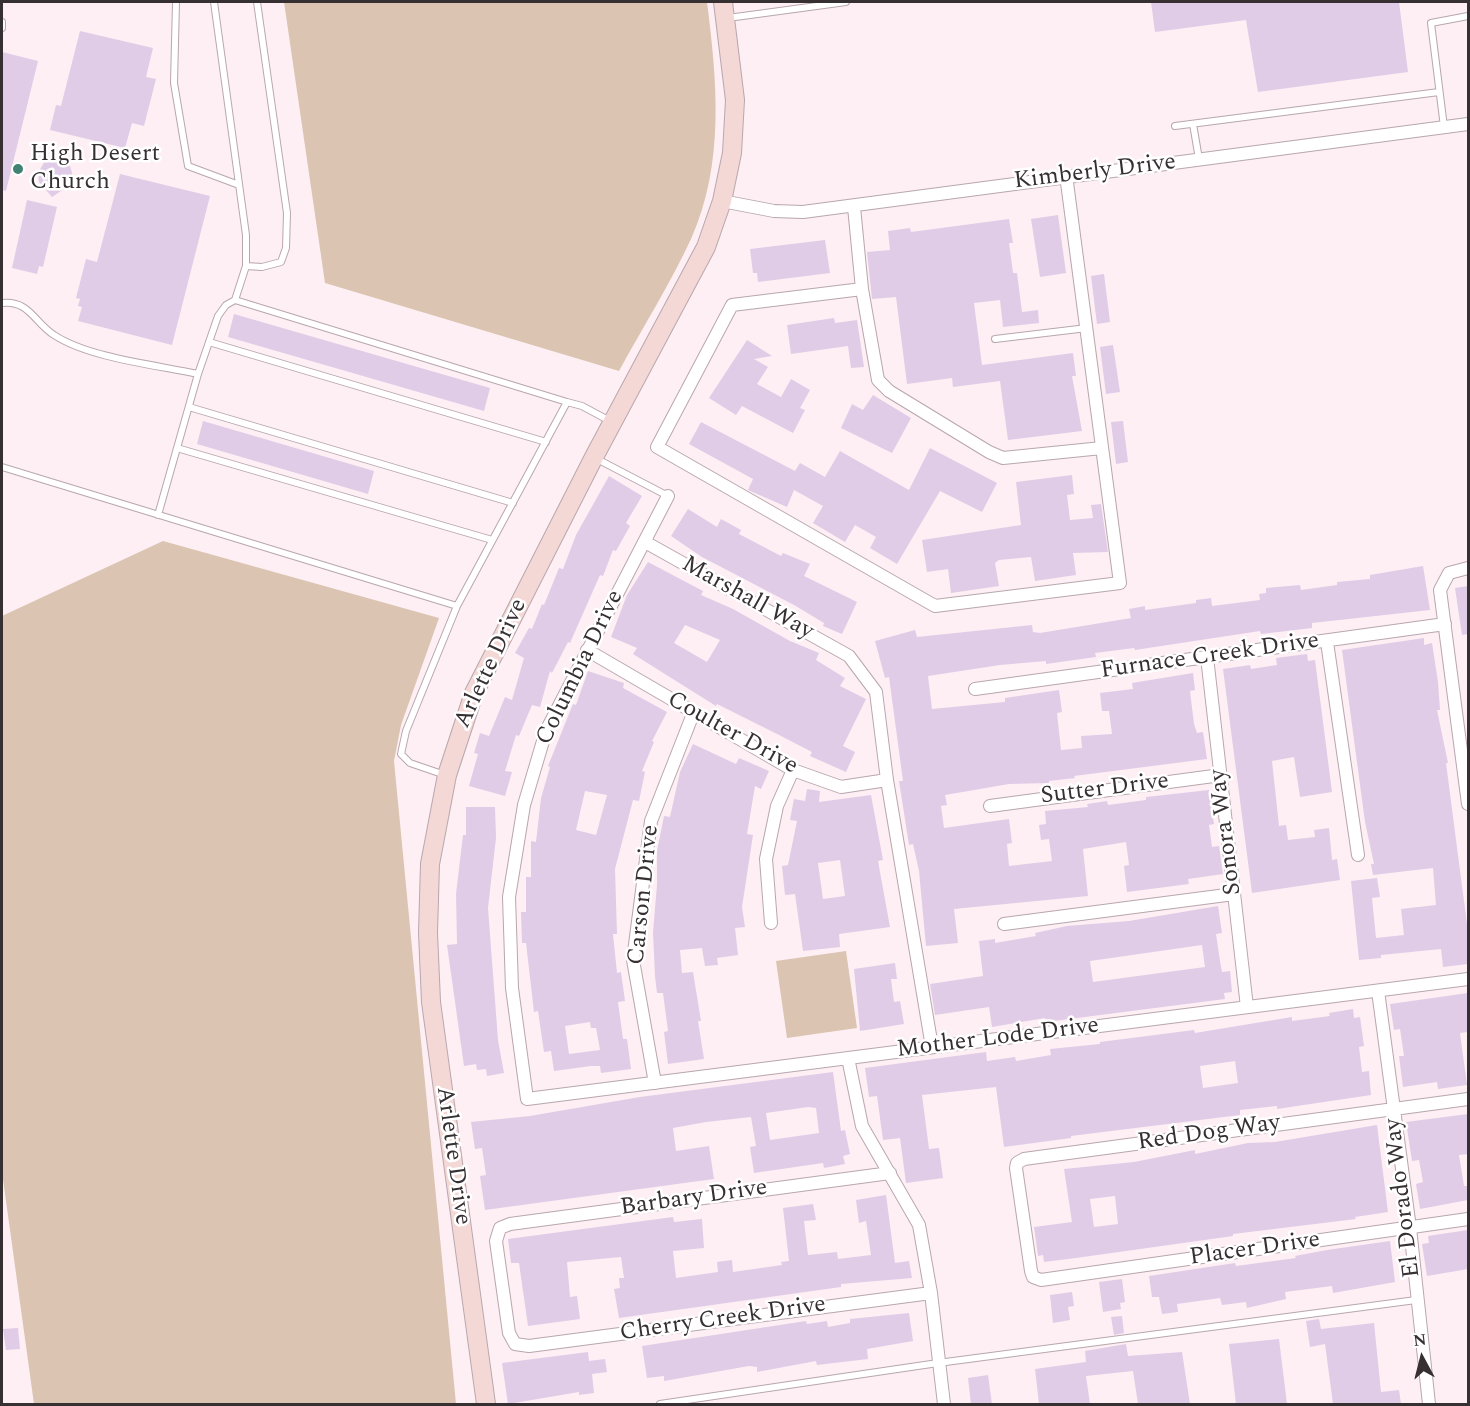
<!DOCTYPE html>
<html>
<head>
<meta charset="utf-8">
<style>
	body { margin:0 }
	#map { position:relative; width:1470px; height:1406px; overflow:hidden; background:#fdeff4; font-family:Spectral,serif }
	canvas { display:block }
	.frame { position:absolute; inset:0; border:3px solid #363032; pointer-events:none }
	.north { position:absolute; left:1392px; top:1328px; width:60px; height:60px; -webkit-text-stroke:4px #fff; paint-order:stroke; rotate:353deg; font-size:16px; font-weight:700; line-height:24px; text-align:center; color:#363032 }
	.north::after { content:''; display:block; margin:auto; width:21px; height:27px; background:#363032; clip-path:polygon(50% 0,100% 100%,50% 72%,0 100%) }
</style>
</head>
<body>
<div id="map">
<canvas width="1470" height="1406"></canvas>
<div class="frame"></div>
<div class="north">N</div>
</div>
<script>
const ctx = document.querySelector('canvas').getContext('2d');
ctx.lineJoin = 'round';
function fill(path, color) { ctx.fillStyle = color; ctx.fill(path, 'evenodd'); }
function trace(path, color, width, dash) { ctx.strokeStyle = color; ctx.lineWidth = width; ctx.lineCap = dash ? 'butt' : 'round'; ctx.setLineDash(dash || []); ctx.stroke(path); }
function drawText(font, color, halo, rows, align = 'center') {
  ctx.font = font + ' Spectral,serif'; ctx.lineWidth = 5; ctx.setLineDash([]); ctx.textBaseline = 'middle'; ctx.strokeStyle = halo; ctx.fillStyle = color; for (const [text, x, y, turn = 0] of rows) {
    ctx.save(); ctx.translate(x, y); ctx.rotate((+turn || 0) * Math.PI / 180); ctx.textAlign = isNaN(turn) ? turn : align; if (halo) ctx.strokeText(text, 0, 0); ctx.fillText(text, 0, 0); ctx.restore();
  }
}
fill(new Path2D(`
	M284 2H707C717 81 725 163 691 239 670 284 643 327 619 371L325 283Z
	M163 541 439 618 401 725 394 761 456 1404H34L2 1172V616Z
	M846 951 857 1028 787 1038 776 961Z`), '#dbc4b1');
fill(new Path2D(`
	M1151 2H1399L1408 72 1258 92 1246 20 1155 32Z
	M80 31 153 48 146 77 156 79 144 126 132 123 125 148 50 130 56 105 61 106Z
	M2 52 38 61 6 191 2 190Z
	M56 157 64 160 70 166 73 176 70 185 52 197 39 182 38 173 46 159Z
	M120 174 210 196 172 345 78 321 82 307 78 306 80 299 76 298 86 259 97 262Z
	M27 200 57 207 43 267 39 266 37 274 12 268Z
	M1058 215 1066 273 1040 277 1031 219Z
	M1009 219 1013 243H1009L1012 265 1013 273H1017L1022 312 1038 310 1039 323 1003 327 1000 300 974 303 982 365 1073 353 1076 376H1072L1082 431 1008 440 1000 381 953 387 952 378 907 384 896 297 872 299 867 252 890 250 888 231 910 228 911 232Z
	M825 240 830 273 758 282 757 273H753L750 249Z
	M1104 274 1110 322 1097 324 1091 276Z
	M234 314 490 388 484 411 228 337Z
	M834 318 835 323 857 320 864 367 851 368 848 346 791 354 787 325Z
	M747 340 772 356 754 359 768 367 757 384 781 397 791 379 810 390 800 408 805 410 793 433 742 406 736 415 709 398Z
	M1113 345 1120 392 1106 394 1100 347Z
	M873 395 911 418 892 453 841 428 852 404 863 410Z
	M203 421 374 471 368 494 197 444Z
	M1123 421 1128 462 1116 464 1111 422Z
	M701 422 795 471 800 463 825 477 840 451 909 490 930 448 997 483 982 512 940 491 897 564 870 548 876 537 855 525 845 542 813 523 823 506 794 490 787 507 748 490 753 479 689 444Z
	M1072 475 1074 494 1067 495 1070 520 1093 518 1091 505 1101 504 1108 552 1073 553 1076 575 1035 581 1031 557 999 560 995 563 999 586 951 593 948 569 927 572 922 540 1021 525 1016 482Z
	M609 476 642 496 626 523 630 526 616 551 613 550 603 576 600 575 570 643 568 642 552 673 550 671 540 707 532 705 519 736 516 735 505 771 512 772 505 796 469 786 478 754 474 753 480 733 489 736 505 697 512 700 524 658 515 653 529 628 532 629 542 604 544 605 559 568 563 569 576 535Z
	M688 509 717 527 721 519 741 530 739 534 781 556 783 553 810 564 804 576 857 602 842 634 823 626 824 623 794 605 702 557 671 536Z
	M648 562 703 591 701 595 733 609 790 641 819 653 816 660 845 678 840 686 866 699 843 746 855 752 846 772 810 756 812 752 783 737 717 704 716 706 633 654 637 648 611 637 627 595ZM685 625 720 640 707 662 674 643Z
	M1423 566 1430 610 1312 623V628L1261 634 1260 631 1135 650 1134 648 1095 653 1096 657 1046 664V661L1000 665 928 676 932 709 1005 702V698L1059 690 1062 712 1057 713 1061 750 1082 748 1081 736 1112 734 1109 711H1102L1100 693 1133 689 1132 683 1193 673 1195 690 1190 691 1194 724 1197 733 1203 732 1207 759 1074 776 1075 778 1049 781V783L1009 784 945 795 947 805 941 806 944 828 1009 819 1012 843 1007 844 1009 866 1052 861 1049 839 1041 840 1039 825 1046 824 1045 811 1088 807 1087 804 1107 801 1108 805 1146 800V797L1209 790 1214 824 1209 825 1212 847 1219 846 1223 874 1188 879 1189 884 1127 892 1124 866 1129 865 1126 842 1083 849 1088 896 954 909 958 943 926 946 919 871 913 844 909 845 899 781H903L889 677 885 678 875 641 915 630 917 637 1032 625 1033 632 1040 633 1131 618 1129 609 1145 606V610L1196 603V600L1211 598 1212 606 1260 600 1259 594 1266 593V588L1300 585 1301 590 1337 585V582L1370 579V575Z
	M1468 586V634L1462 635 1455 588Z
	M1424 638V645L1432 643 1438 682 1440 710H1437L1448 763H1446L1468 932V964L1443 967 1441 949 1381 955V958L1359 960 1351 881 1377 878 1380 897 1372 898 1376 938 1404 935 1401 909 1436 905 1433 868 1373 875 1371 864H1374L1365 822 1342 650Z
	M1307 654 1308 661 1315 660 1332 792 1300 797 1294 757 1272 761 1279 826 1286 825 1288 840 1315 837 1314 830 1329 828 1332 860 1337 859 1340 880 1252 893 1223 669 1250 665 1251 669 1277 665 1276 658Z
	M588 671 624 683 623 688 667 712 652 741 654 742 642 771 645 772 639 801 633 800 615 869 617 934H613L617 973 621 972 625 1001 618 1002 623 1039H627L631 1069 601 1073 600 1066H591L554 1071 551 1051 544 1052 538 1011 534 1012 526 943H522L521 912H526V877H531V841L536 842 541 798 550 767 548 766 573 704 576 705ZM585 791 607 795 596 835 576 830ZM590 1022 591 1028H596L600 1050 569 1054 565 1026Z
	M693 744 736 764 739 758 769 771 761 789 755 786 747 834 753 835 742 907 745 927 735 928 738 955 717 958 718 965 705 966 702 948 680 950 682 973 693 972 701 1021H698L704 1059 668 1064 664 1032 668 1031 663 993H657L655 976 653 932 657 885V851L664 816 670 817 680 772Z
	M807 789 820 791 819 802 871 795 883 860 878 861 890 927 839 934 840 947 803 951 795 894 785 895 782 866 788 865 797 821 790 820 794 799 805 801ZM840 860 845 896 823 899 818 863Z
	M466 807H495L496 838 488 908 498 1040 504 1073 487 1076 486 1069 477 1070 476 1064 464 1066 447 945 457 944 456 894 463 835H466Z
	M1218 906 1222 933 1216 934 1220 961 1222 972 1230 971 1232 992 1224 993 1225 999 1046 1022 1045 1018 992 1027 989 1007 935 1015 930 984 983 976 979 941 995 939V943L1036 936 1035 933 1067 926 1129 921ZM1202 945 1205 967 1093 982 1090 961Z
	M895 963 897 979H891L894 1002 900 1001 904 1024 860 1031 854 969Z
	M1468 993V1032L1460 1033 1467 1085 1438 1089 1437 1082 1403 1087 1399 1056H1404L1400 1029 1394 1030 1390 1004Z
	M1353 1009 1354 1018 1360 1017 1364 1046 1359 1047 1362 1072 1369 1071 1371 1095 1277 1109V1106L1240 1110V1115L1071 1136V1138L1004 1147 996 1087 922 1095 929 1149 939 1148 943 1178 906 1183 900 1138 883 1140 877 1096 869 1097 865 1068 986 1052 987 1061 1015 1057 1016 1061 1051 1055 1050 1049 1100 1044V1042L1194 1030 1195 1033 1292 1017V1021L1330 1016 1329 1013ZM1235 1061 1238 1083 1203 1088 1200 1066Z
	M833 1072 841 1131 845 1130 850 1154 843 1156 845 1164 824 1168 823 1163 754 1173 750 1147 756 1146 751 1117 706 1122 673 1128 676 1151 709 1146 714 1179 485 1210 480 1176 486 1175 482 1148 475 1149 471 1122 530 1116 640 1097ZM808 1107 816 1108 819 1133 770 1140 766 1113Z
	M1468 1114V1154L1459 1155 1464 1186H1468V1200L1420 1209 1416 1184 1423 1182 1419 1160 1412 1161 1406 1122Z
	M1377 1125 1388 1212 1355 1217 1356 1219 1233 1234V1236L1076 1258 1044 1262 1043 1255 1038 1256 1034 1227 1072 1222 1064 1169 1134 1162 1195 1150V1154L1248 1143 1275 1142ZM1115 1196 1118 1224 1094 1227 1090 1199Z
	M886 1195 895 1263 909 1261 912 1278 841 1284V1287L619 1318 614 1289 620 1288 619 1278H624L621 1257 567 1262 570 1297 577 1296 580 1319 528 1326 519 1263H511L508 1239 673 1217 674 1222 702 1219 704 1248 673 1251 676 1278 718 1272 717 1262 732 1260 733 1272 782 1265 781 1262 789 1261 783 1208 813 1204 816 1220 804 1221 808 1255 837 1252 838 1259 871 1255 866 1221 859 1223 856 1200Z
	M1468 1230V1269L1427 1276 1422 1244 1429 1243 1428 1236Z
	M1390 1241 1395 1282 1333 1293 1332 1286 1285 1292 1286 1299 1247 1308 1246 1302 1222 1305 1220 1298 1177 1304 1178 1312 1162 1314 1159 1297H1152L1149 1276 1235 1263 1236 1266 1296 1258 1295 1256 1327 1250Z
	M1122 1279 1125 1302 1120 1303 1121 1309 1103 1312 1099 1282Z
	M1072 1292 1074 1306 1068 1307 1070 1320 1053 1323 1050 1295Z
	M909 1313 913 1341 867 1349 868 1359 817 1365 816 1361 757 1372V1367L749 1366 664 1381V1376L647 1378 642 1346 806 1321 807 1324 827 1321 828 1327 850 1323V1319Z
	M1122 1316 1124 1333 1114 1335 1111 1317Z
	M1319 1319 1321 1329 1374 1323 1381 1392 1399 1390 1401 1404H1333L1325 1344 1310 1347 1306 1321Z
	M18 1328 20 1349 6 1350 3 1329Z
	M1279 1339 1287 1404H1236L1229 1344Z
	M1126 1344 1128 1356 1182 1352 1190 1404H1138L1133 1371 1086 1376 1090 1404H1039L1035 1369 1086 1362 1085 1351Z
	M588 1352 589 1361 605 1359 607 1372 592 1374 594 1393 579 1395V1392L508 1404 502 1363Z
	M988 1375 992 1404H971L968 1378Z`), '#e0cce7');
const lane = new Path2D(`
	M176 2 174 83 188 166 239 185
	M214 2 246 235V266
	M257 2 287 213 286 248 281 262 262 267 246 266 235 300 567 402
	M728 18 846 2
	M2 22V28
	M1193 124 1199 159
	M1175 126 1439 92
	M1444 127 1431 23 1468 16
	M2 303C29 300 34 322 54 335 89 358 156 365 198 374
	M995 339 1087 328
	M209 342 546 442
	M189 407 513 503
	M177 448 492 540
	M597 459 668 496
	M2 467 457 606 406 731 401 754 410 763 445 775
	M158 515 198 374 218 316 226 305 235 300
	M457 606 567 402 582 406 610 421
	M660 1404 938 1363 1416 1300`);
const street = new Path2D(`
	M722 201 774 211 803 212 1468 124
	M854 207 862 289 732 305 657 447 935 606 1120 583 1066 175
	M862 289 878 380 889 391 989 452 1003 458 1102 448
	M668 496 546 731 524 805 509 897 512 988 527 1099 1468 979
	M645 542 849 656 876 692 887 780 932 1047
	M1468 568 1449 573 1440 590 1468 804
	M1327 642 1358 855
	M587 650 793 770 841 787 887 780
	M1207 657 1247 1007
	M975 689 1445 624
	M990 806 1221 775
	M771 923 766 859 777 806 793 770
	M1004 924 1234 894
	M1378 991 1410 1228 1429 1404
	M848 1058 862 1126 919 1225 931 1293 944 1404
	M655 1083 633 960 651 821 693 714
	M1468 1099 1024 1159 1017 1163 1016 1168 1031 1271 1033 1277 1041 1280 1468 1219
	M890 1173 510 1224 500 1228 496 1241 509 1333 515 1344 529 1346 931 1293`);
const secondary = new Path2D(`
	M486 1404 431 1002 428 933 430 864 447 775 474 693 594 457 706 247 722 201 732 153 735 100 723 2`);
trace(lane, '#b8a7ae', 8);
trace(street, '#b8a7ae', 14);
trace(secondary, '#b8a7ae', 20);
trace(lane, '#fff', 6);
trace(street, '#fff', 12);
trace(secondary, '#f4d8d5', 18);
for (const [x, y, r, color] of [
	[18,169,6,"#408274"]
]) { const dot = new Path2D(); dot.arc(x, y, r, 0, 2 * Math.PI); ctx.fillStyle = color; ctx.fill(dot); trace(dot, '#fff', 2); }
drawText('24px', '#363032', '#fff', [
	["High Desert",30,155],
	["Church",30,183]
], 'left');
drawText('24px', '#363032', '#fff', [
	["Kimberly Drive",1095,173,-7],
	["Marshall Way",747,599,29],
	["Furnace Creek Drive",1210,657,-8],
	["Arlette Drive",492,664,-65],
	["Columbia Drive",581,668,-64],
	["Coulter Drive",732,734,29],
	["Sutter Drive",1105,790,-7],
	["Sonora Way",1227,832,-97],
	["Carson Drive",645,895,-84],
	["Mother Lode Drive",998,1039,-7],
	["Red Dog Way",1209,1134,-8],
	["Arlette Drive",452,1156,82],
	["El Dorado Way",1404,1198,-97],
	["Barbary Drive",694,1199,-8],
	["Placer Drive",1255,1250,-8],
	["Cherry Creek Drive",723,1320,-8]
]);
</script>
</body>
</html>
